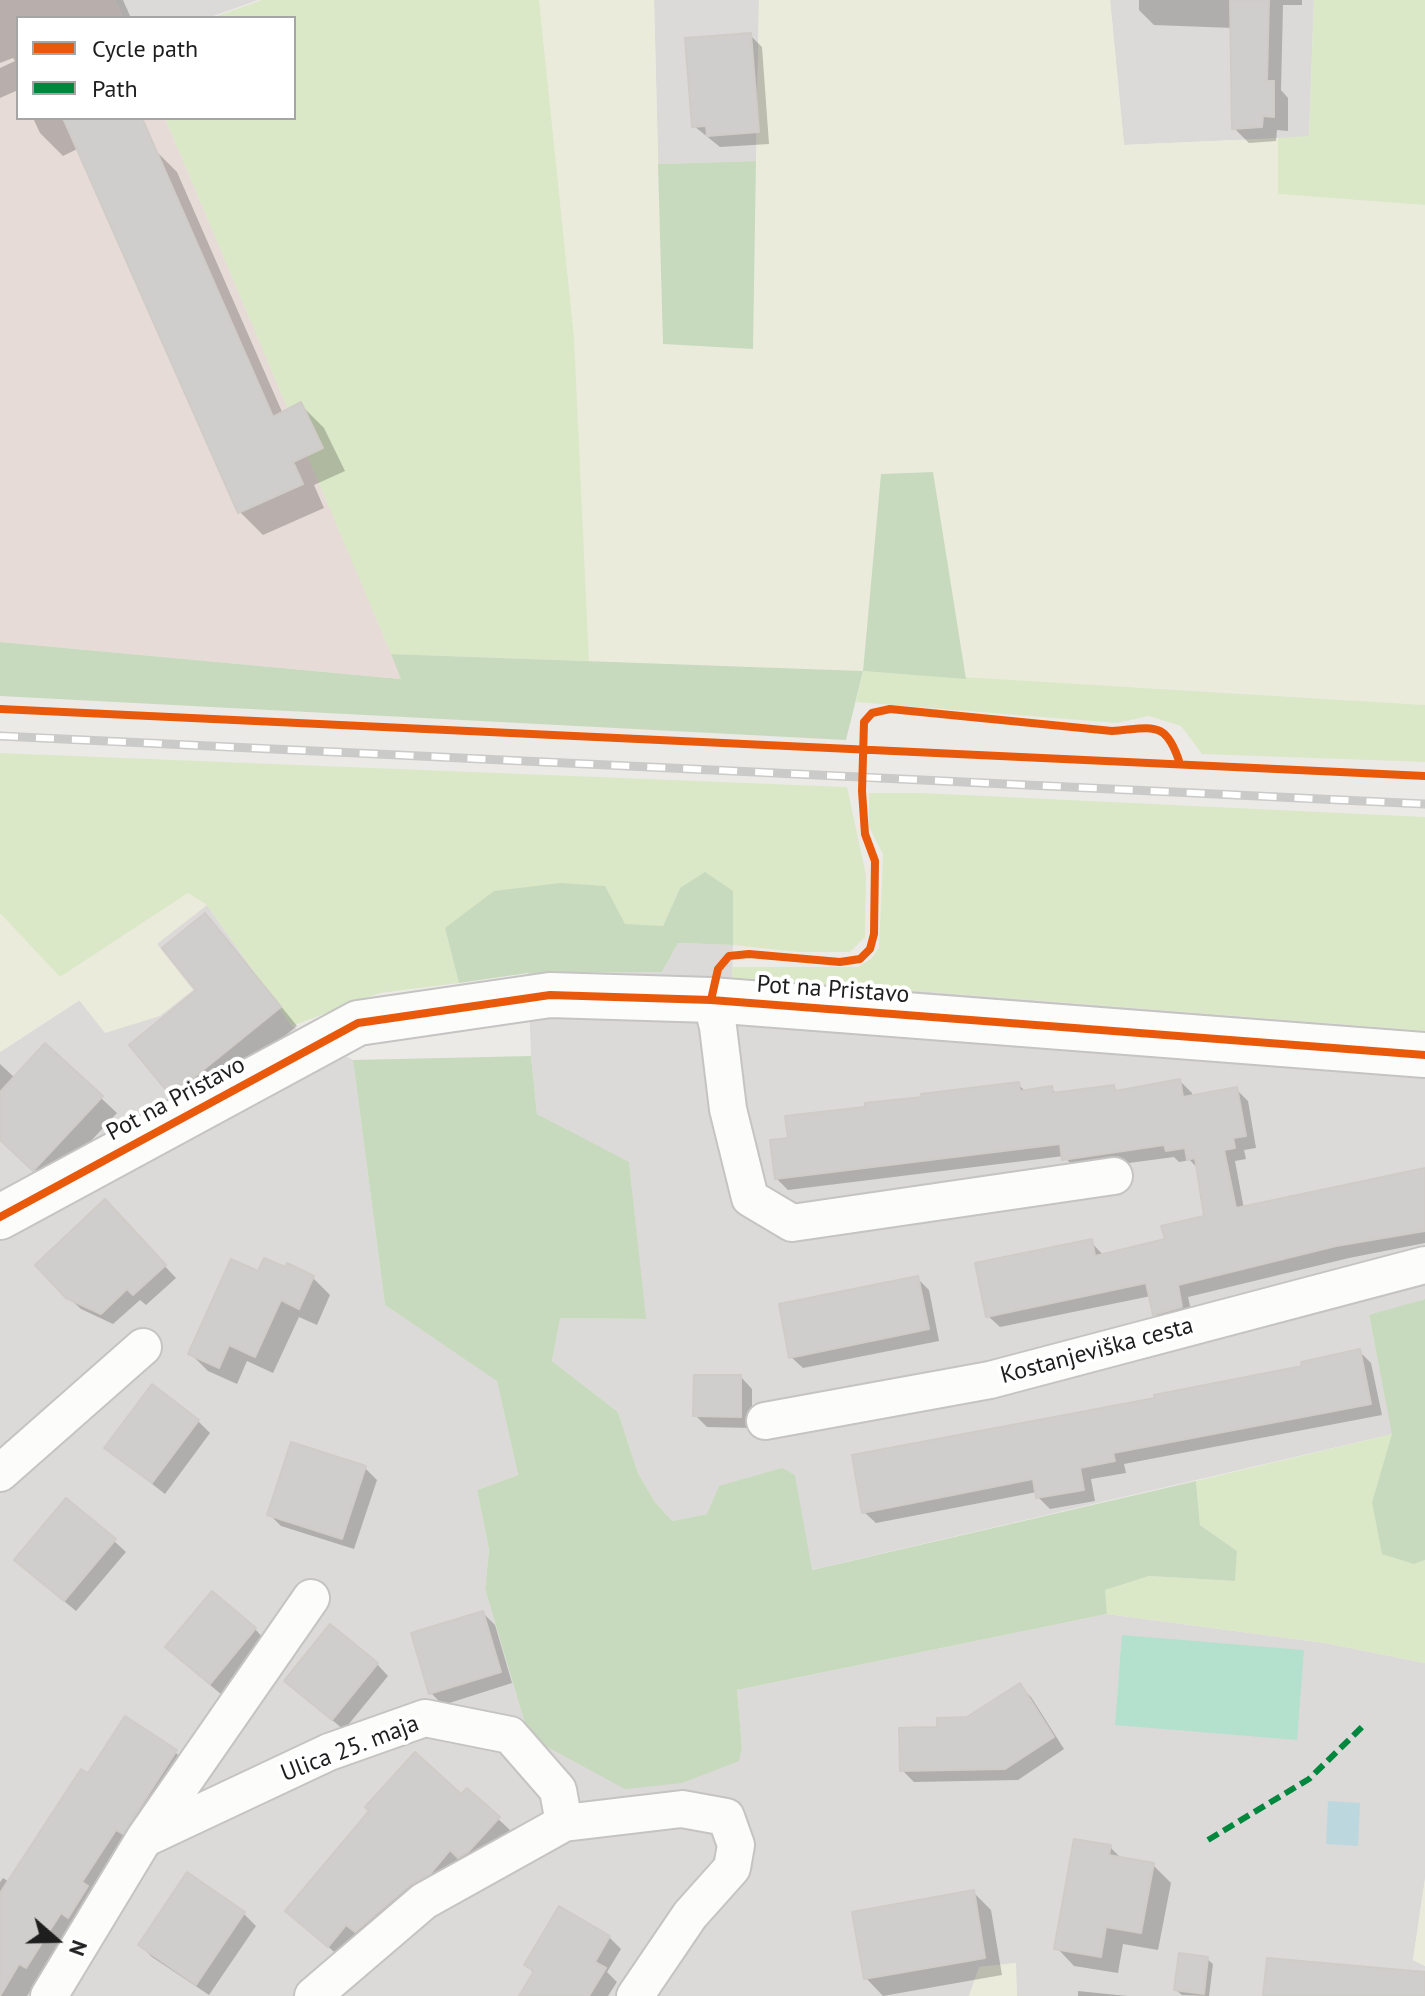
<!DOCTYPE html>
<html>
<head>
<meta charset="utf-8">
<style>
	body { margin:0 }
	#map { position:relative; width:1425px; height:1996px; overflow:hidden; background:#eceae7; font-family:"PT Sans",sans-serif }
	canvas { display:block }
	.legend { position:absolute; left:16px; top:16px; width:280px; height:104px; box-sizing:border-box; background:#fff; border:2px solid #a5a5a5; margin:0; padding:10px 14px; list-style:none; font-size:24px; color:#1e1e1e }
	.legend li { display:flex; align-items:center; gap:16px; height:40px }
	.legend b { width:40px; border:2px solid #a5a5a5 }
	.north { position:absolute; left:16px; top:1900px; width:80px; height:80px; -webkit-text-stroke:6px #fff; paint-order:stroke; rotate:110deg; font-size:22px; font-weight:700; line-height:32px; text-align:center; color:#1e1e1e }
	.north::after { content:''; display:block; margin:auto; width:28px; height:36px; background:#1e1e1e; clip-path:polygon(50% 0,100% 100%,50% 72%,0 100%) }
</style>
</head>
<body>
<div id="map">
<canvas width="1425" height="1996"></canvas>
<ul class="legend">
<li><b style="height:10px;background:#e8590c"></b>Cycle path</li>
<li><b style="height:10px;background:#00873e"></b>Path</li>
</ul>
<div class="north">N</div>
</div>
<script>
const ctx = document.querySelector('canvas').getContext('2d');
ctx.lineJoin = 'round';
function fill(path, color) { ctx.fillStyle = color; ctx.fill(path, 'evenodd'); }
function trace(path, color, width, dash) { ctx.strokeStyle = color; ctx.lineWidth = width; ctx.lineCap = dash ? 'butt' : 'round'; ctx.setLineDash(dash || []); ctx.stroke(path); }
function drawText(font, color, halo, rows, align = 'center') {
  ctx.font = font + ' "PT Sans",sans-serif'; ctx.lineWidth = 8; ctx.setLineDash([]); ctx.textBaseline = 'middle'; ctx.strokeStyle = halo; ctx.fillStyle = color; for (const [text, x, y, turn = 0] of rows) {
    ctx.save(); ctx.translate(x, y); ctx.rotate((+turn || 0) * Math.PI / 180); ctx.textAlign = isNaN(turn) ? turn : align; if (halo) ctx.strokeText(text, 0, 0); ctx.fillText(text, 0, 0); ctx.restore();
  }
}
fill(new Path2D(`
	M115 0H258L208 18H123Z
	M654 0H759L756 161 658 164Z
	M1110 0H1314L1309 137 1124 145Z
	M207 905 292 1026 353 1060 385 1305 497 1380 518 1475 477 1490 489 1550 485 1589 529 1737 742 1747 737 1690 1107 1614 1325 1643 1425 1663V1879L1413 1960 1425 1966V1996H1017L1015 1963 980 1967 969 1996H0V1052L80 1000Z
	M678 943 733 945 732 981 893 989 1425 1031V1299L1369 1316 1393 1434 811 1570 795 1476 707 1514 672 1521 655 1502 638 1473 618 1412 552 1361 559 1318 645 1319 629 1163 537 1114 531 1056 528 973 662 972Z`), '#dbdad8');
fill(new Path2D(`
	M0 0H115L123 18H18V118H165L402 679 0 642Z`), '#e6dbd7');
fill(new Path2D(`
	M539 0H654L663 344 753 349 759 0H1110L1124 145 1278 138 1279 194 1425 205V705L1190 690 966 679 932 472 881 474 863 671 589 661 574 337Z
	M188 893 207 905 157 944 193 990 160 1016 105 1033 79 1000 0 1052V913L61 977Z
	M1425 1879V1966L1413 1960Z
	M1016 1963 1017 1996H969L979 1967Z`), '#ebebdb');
fill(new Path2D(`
	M262 0H539L574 337 589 661 391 654 165 118H294V18H211Z
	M1314 0H1425V205L1278 194V138L1309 136Z
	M863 671 1425 705V762L1202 754 1181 726 1149 716 1117 723 856 702Z
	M0 753 847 787 866 875 865 937 850 952H798L733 945V891L680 888 663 926 445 928 459 983 380 993 292 1026 207 905 188 893 60 977 0 913Z
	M869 793H922L1425 817V1031L893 989 732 981V967H858L871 959 879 948 883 854 869 827Z
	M1393 1434 1372 1502 1414 1564 1425 1560V1663L1325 1643 1107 1614 1104 1590 1149 1576 1234 1581 1237 1551 1200 1525 1196 1481Z`), '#dae8c7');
fill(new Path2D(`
	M756 161 753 349 663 344 658 164Z
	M933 472 966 679 863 671 846 740 0 696V642L401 679 391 654 863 671 881 474Z
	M705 872 733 891V945L678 943 662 972 528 973 459 983 445 928 494 891 560 883 605 886 625 924 663 926 680 888Z
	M531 1056 537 1114 629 1162 646 1319 560 1318 552 1361 618 1412 638 1473 655 1502 672 1521 707 1514 719 1486 782 1468 795 1475 812 1570 1196 1481 1200 1525 1237 1551 1235 1581 1149 1576 1105 1590 1107 1614 737 1690 742 1747 739 1761 682 1783 625 1789 529 1737 485 1589 489 1550 477 1490 518 1475 497 1381 385 1305 353 1060Z
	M1425 1299V1560L1414 1564 1382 1554 1372 1502 1392 1434 1369 1315Z`), '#c8dabd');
fill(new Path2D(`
	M1122 1635 1304 1650 1297 1740 1115 1725Z`), '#b4e1cd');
fill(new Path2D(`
	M1328 1801 1360 1803 1358 1846 1326 1844Z`), '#bcd8de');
fill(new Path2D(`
	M0 0H123L131 18H18V90L0 98V68L15 61 13 58 0 63Z
	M1139 0H1302V5H1283L1281 90 1288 98V131L1277 130 1276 141 1249 143 1234 128 1233 28 1154 25 1139 10Z
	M750 35 762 47 769 144 720 147 694 126Z
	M33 118H140L154 149 177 172 283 414 301 405 324 428 345 471 314 485 324 508 263 535 240 512 79 148 63 156 40 133Z
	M205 916 222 933 297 1026 190 1112 172 1095 199 991Z
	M0 1064 15 1078 101 1098 117 1113 50 1185 0 1138Z
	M1180 1081 1192 1093V1097L1236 1089 1248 1101 1256 1148 1244 1150 1246 1159 1235 1161 1244 1209 1425 1170V1243L1349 1258 1188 1297 1193 1319 1166 1326 1155 1314 1151 1296 1000 1327 988 1316 1091 1242 1104 1256 1167 1240 1207 1217 1198 1169 1190 1160 1179 1162 1174 1157 1076 1170 1064 1156 788 1190 776 1178 790 1140 867 1108 1019 1085 1026 1092 1051 1088 1057 1094 1113 1087 1119 1092Z
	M116 1214 176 1278 146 1305 140 1300 113 1324 81 1309 68 1297Z
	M313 1278 330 1295 317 1325 299 1317 273 1373 247 1361 237 1384 208 1371 190 1353Z
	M917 1278 929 1290 939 1341 803 1368 791 1357Z
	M1359 1351 1371 1363 1382 1415 1124 1464 1126 1473 1091 1479 1095 1501 1050 1509 1038 1497 1037 1492 876 1523 864 1512 1157 1400 1304 1367Z
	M741 1377 752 1389V1428L707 1427 695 1415Z
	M198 1421 210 1433 165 1494 106 1448Z
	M365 1468 377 1480 354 1549 281 1526 269 1514Z
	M114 1541 126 1552 76 1611 29 1572Z
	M483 1613 495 1625 512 1683 443 1705 431 1693Z
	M255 1629 266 1641 222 1695 179 1659Z
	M377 1664 388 1676 344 1730 286 1681Z
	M1020 1686 1031 1697 1064 1749 1018 1780 914 1782 902 1770 939 1729 967 1719Z
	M175 1752 187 1764 74 1924 27 1996H0V1882L3 1878 9 1882 88 1776Z
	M467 1790 510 1830 480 1864 340 1957 287 1911Z
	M1110 1847 1123 1860 1153 1865 1171 1883 1158 1950 1123 1944 1118 1973 1074 1966 1057 1948Z
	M187 1875 244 1914 256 1926 209 1995 152 1957 140 1945Z
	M973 1892 991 1910 1002 1975 883 1996 866 1978Z
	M609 1937 621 1949 607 1972 617 1982 608 1996H521L535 1974 526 1965Z
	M1207 1959 1213 1964 1209 1996 1182 1995 1176 1990Z
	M1078 1991 1127 1996H1078Z`), '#0003');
const building = new Path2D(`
	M1230 0H1269L1267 81H1274V117L1263 116 1262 127 1232 129Z
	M751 33 759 132 707 136 706 126 692 127 685 38Z
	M63 118H142L273 417 301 402 323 448 293 462 303 484 238 513Z
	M205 913 281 1007 171 1096 129 1045 196 990 162 948Z
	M45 1043 103 1096 33 1171 0 1140V1092Z
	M1180 1079 1183 1097 1237 1087 1246 1136 1233 1138 1235 1148 1224 1150 1236 1208 1425 1168V1231L1336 1246 1178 1285 1182 1307 1153 1315 1146 1283 986 1317 975 1263 1092 1239 1095 1256 1165 1239 1161 1226 1204 1216 1195 1158 1187 1160 1185 1148 1166 1151 1164 1145 1062 1160 1060 1144 775 1179 770 1140 788 1138 785 1116 865 1107V1103L922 1097 921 1094 1019 1082 1020 1091 1052 1086 1053 1093 1114 1085 1115 1091Z
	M105 1199 166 1265 133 1295 127 1289 101 1314 66 1298 35 1265Z
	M264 1258 285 1267 287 1263 314 1276 299 1309 281 1300 255 1357 229 1345 219 1368 188 1354 231 1259 258 1271Z
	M918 1276 929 1329 789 1358 779 1304Z
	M1360 1349 1371 1404 1113 1453 1115 1461 1080 1468 1084 1490 1036 1498 1033 1479 862 1513 852 1455 1155 1398 1154 1395 1302 1366 1301 1362Z
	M694 1375H741V1417L693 1416Z
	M152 1384 199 1420 152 1483 104 1448Z
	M291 1442 366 1466 342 1539 267 1515Z
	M66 1498 116 1539 64 1601 14 1560Z
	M212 1591 256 1628 210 1684 165 1647Z
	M483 1611 501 1672 429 1694 411 1633Z
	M330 1624 378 1663 332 1720 284 1681Z
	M1020 1683 1054 1737 1005 1769 900 1771 899 1728 937 1727V1718L967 1717Z
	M125 1716 177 1750 123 1834 116 1830 82 1882 88 1886 68 1918 61 1913 26 1968 19 1964 0 1996V1893L81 1769 88 1773Z
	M415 1752 461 1794 467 1788 500 1817 468 1852 458 1858 450 1850 430 1874 410 1885 355 1932 346 1925 328 1947 285 1911 369 1811 365 1807Z
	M1074 1839 1111 1845 1109 1855 1154 1863 1141 1933 1106 1927 1101 1957 1054 1949Z
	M187 1872 245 1912 196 1985 138 1945Z
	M974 1890 985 1958 864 1979 852 1912Z
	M559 1906 610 1936 595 1962 606 1968 589 1996H519L534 1971 524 1965Z
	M1179 1953 1208 1957 1204 1994 1174 1990Z
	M1267 1958 1425 1972V1996H1263Z`);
fill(building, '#d0cecc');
trace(building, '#cfccc8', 2);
const minor = new Path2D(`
	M711 1000 718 1027 728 1109 750 1198 792 1223 1114 1176
	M765 1421 990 1380 1425 1265
	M0 1473 143 1347
	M564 1823 682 1809 726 1817 736 1845 732 1868 690 1915 635 1996
	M144 1839 329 1752 425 1718 510 1735 558 1790 564 1823 424 1901 313 1996
	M49 1996 144 1839 311 1598`);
const tertiary = new Path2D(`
	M0 1217 358 1023 550 995 711 1000 1425 1055`);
trace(minor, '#c5c4c3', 40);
trace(tertiary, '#c5c4c3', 48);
trace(minor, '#fcfcfb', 36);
trace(tertiary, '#fcfcfb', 44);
const rail = new Path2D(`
	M0 736 1425 804`);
trace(rail, '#cacac9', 9);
trace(rail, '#fff', 6, [18]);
trace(new Path2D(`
	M1208 1840 1309 1779 1362 1727`), '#00873e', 6, [12, 6]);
trace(new Path2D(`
	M0 709 1425 776
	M711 1000 718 969 729 956 749 954 840 962 860 959 870 949 874 934 875 861 865 834 862 791 864 722 872 713 890 709 1112 731C1153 728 1166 719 1180 764
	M0 1217 358 1023 550 995 711 1000 1425 1055`), '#e8590c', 8);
drawText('24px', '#1e1e1e', '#fff', [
	["Pot na Pristavo",833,990,4],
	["Pot na Pristavo",176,1099,-28],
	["Kostanjeviška cesta",1097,1351,-15],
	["Ulica 25. maja",350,1749,-21]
]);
</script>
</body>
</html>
